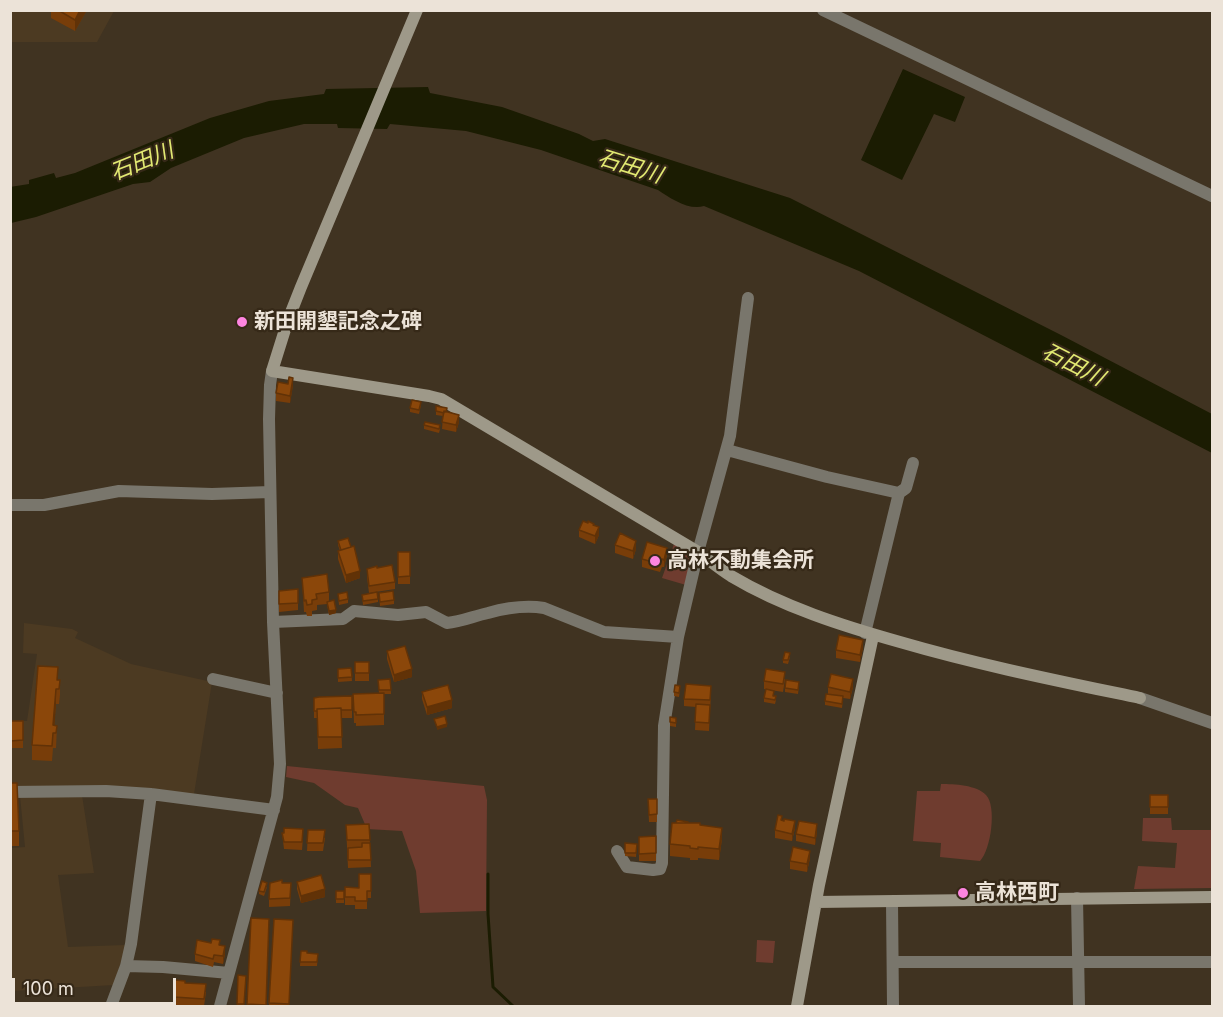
<!DOCTYPE html>
<html>
<head>
<meta charset="utf-8">
<style>
	body { margin:0 }
	#map { position:relative; width:1223px; height:1017px; overflow:hidden; background:#403321; font-family:Inter,sans-serif }
	canvas { display:block }
	.frame { position:absolute; inset:0; border:12px solid #ece3d8; pointer-events:none }
	.scale { position:absolute; left:12px; top:978px; width:164px; height:27px; box-sizing:border-box; border:3px solid #ece3d8; border-top:0; padding-left:8px; font-size:18px; line-height:21px; white-space:nowrap; color:#ece3d8; -webkit-text-stroke:4px #362918; paint-order:stroke }
</style>
</head>
<body>
<div id="map">
<canvas width="1223" height="1017"></canvas>
<div class="frame"></div>
<div class="scale">100 m</div>
</div>
<script>
const ctx = document.querySelector('canvas').getContext('2d');
ctx.lineJoin = 'round';
function fill(path, color) { ctx.fillStyle = color; ctx.fill(path, 'evenodd'); }
function trace(path, color, width, dash) { ctx.strokeStyle = color; ctx.lineWidth = width; ctx.lineCap = dash ? 'butt' : 'round'; ctx.setLineDash(dash || []); ctx.stroke(path); }
function drawText(font, color, halo, rows, align = 'center') {
  ctx.font = font + ' Inter,"Noto Sans JP",sans-serif'; ctx.lineWidth = 4.5; ctx.setLineDash([]); ctx.textBaseline = 'middle'; ctx.strokeStyle = halo; ctx.fillStyle = color; for (const [text, x, y, turn = 0] of rows) {
    ctx.save(); ctx.translate(x, y); ctx.rotate((+turn || 0) * Math.PI / 180); ctx.textAlign = isNaN(turn) ? turn : align; if (halo) ctx.strokeText(text, 0, 0); ctx.fillText(text, 0, 0); ctx.restore();
  }
}
fill(new Path2D(`
	M11 11H114L97 42H11Z
	M24 623 72 629 78 632 75 638 131 664 212 682 194 794 11 788 10 720 27 721 37 654 23 653Z
	M82 795 94 873 58 875 68 947 126 945 114 985 11 991V848L25 847 20 796Z`), '#4c3a22');
fill(new Path2D(`
	M674 544 693 556 686 585 662 578Z
	M287 766 484 786 487 800 486 911 420 913 416 871 402 831 367 829 358 808 345 805 314 783 286 777Z
	M941 784C954 784 977 785 986 795 997 806 991 850 980 861L940 857 941 843 913 841 917 791H940Z
	M1143 818H1171L1172 830H1212V888L1134 889 1138 866 1175 868 1177 843 1142 841Z
	M757 940 775 941 773 963 756 962Z`), '#6f3c2f');
fill(new Path2D(`
	M903 69 965 97 955 122 934 114 902 180 861 160Z
	M428 87 430 93 502 107 579 134 593 141 605 139 790 198 1061 335 1212 414V453L859 271 704 206C689 211 670 198 658 190L541 150 466 131 390 124 387 129 338 128 337 124H304L244 138 171 168 150 182 133 184 36 217 11 223 10 187 29 184V180L54 173 56 178 75 173 210 118 269 101 324 94 326 89Z`), '#1b1c02');
trace(new Path2D(`
	M488 874V914L493 987 513 1006`), '#1b1c02', 3);
trace(new Path2D(`
	M823 10 1212 196
	M727 450 827 477 899 493
	M10 505H44L119 491 212 494 270 492
	M273 622 343 619 354 611 398 615 426 612 447 623C461 622 474 616 488 613 506 608 525 605 544 608L604 632 678 637
	M865 633 899 493 906 488 913 463
	M213 679 277 693
	M1140 698 1212 723
	M10 792 106 791 151 794 274 810
	M617 851 627 867 653 870 660 869 662 863 664 726 678 637 698 552 730 436 748 298
	M1077 898 1079 1006
	M892 902 893 1006
	M893 962H1212
	M126 966 163 967 229 973
	M111 1006 126 966 131 944 151 794
	M220 1006 277 797 280 764 273 622 269 419 270 385 272 371`), '#79766c', 12);
trace(new Path2D(`
	M417 10 301 287 288 320 272 371 429 396 441 399 698 552C709 560 720 569 731 576 783 607 843 626 900 642 979 665 1059 681 1140 698
	M816 902 1212 897
	M797 1006 819 885 873 636`), '#9e9989', 12);
fill(new Path2D(`
	M51 10H87L75 31 51 18Z
	M293 385 290 403 276 401V393Z
	M421 405 419 414 410 412V408Z
	M436 411 447 412 459 422 456 432 442 429 443 416 436 415Z
	M424 425 440 429 439 433 424 429Z
	M579 530 599 535 595 544 579 537Z
	M338 541 360 578 346 583 338 559V551H340L338 545Z
	M615 545 636 549 633 559 615 553Z
	M398 552H410V584H398Z
	M667 555 664 567H662L660 572 642 567V559Z
	M377 568 395 582V589L369 593 367 577V569Z
	M302 578 329 592V601L336 613 329 615 327 604 317 605V610L312 611V616H307L306 612H304Z
	M298 589V610L279 612V591Z
	M379 593 394 600V604L380 606Z
	M338 594 348 599V603L339 605Z
	M362 595 378 599V602L363 605Z
	M863 648 860 662 836 658V650Z
	M387 651 412 677 394 682 387 659Z
	M790 657 788 664 783 663V660Z
	M355 662H369V681H355Z
	M351 668 352 681 338 682V669Z
	M390 679 391 694H384V725L356 726V723H354L353 694 379 693 378 680Z
	M785 679 783 692 764 689V681Z
	M58 680H60V695L59 704H56L54 726H57L56 748H53L52 761 32 760V745Z
	M799 685 798 694 785 692V688Z
	M828 687H853L850 699 843 698 842 708 825 705V701L828 694Z
	M680 690 679 697 674 696V692Z
	M422 692 452 708 427 715 422 699Z
	M711 693 709 731 695 730 696 707 684 706V699Z
	M352 696V718H341L342 748 318 749 317 718H314V698Z
	M773 696 776 700 775 704 764 702V698Z
	M670 717 676 718V727L670 726Z
	M10 721H23V748H10Z
	M10 783 19 831V846H10Z
	M1150 795H1168V814H1150Z
	M657 799V822H649L648 800Z
	M688 823 700 825 722 839 719 860 698 858V860H690V858L670 856V844Z
	M369 824 371 867 348 868 346 825Z
	M795 828 792 841 775 838V830Z
	M308 830 325 838 323 851H307Z
	M817 832 815 845 796 841V834Z
	M282 833 303 837 302 850 284 849Z
	M656 836V861H639V837Z
	M625 843 637 844 636 857 625 856Z
	M810 858 807 872 790 869V861Z
	M371 874V898H367V909H355V905H345V887L359 888Z
	M297 882 325 897 301 903 297 889Z
	M282 883H291L290 906 269 907V899Z
	M267 887 264 896 259 894V891Z
	M336 891H344V903H336Z
	M251 918 269 919 266 1006H247Z
	M274 919 293 920 289 1006H269Z
	M220 946 225 954 223 964 214 962 213 967 195 961V954Z
	M301 951 307 953 318 954 317 966H300Z
	M238 975 246 976 244 1006H237Z
	M185 983 206 992 204 1006 174 1005V997Z`), '#783d09');
fill(new Path2D(`
	M80 10H87L75 31V20Z
	M293 378V385L290 403V396Z
	M459 415V422L456 432V425Z
	M599 527V535L595 544V536Z
	M636 541V549L633 559V551Z
	M667 548V555L664 567V560Z
	M360 571V578L346 583V575Z
	M336 610V613L329 615V611Z
	M863 640V648L860 662V655Z
	M412 669V677L394 682V675Z
	M853 679V687L850 699V692Z
	M56 689V704L54 733 53 725Z
	M452 700V708L427 715V707Z
	M447 724V727L437 730V727Z
	M795 821V828L792 841V834Z
	M817 824V832L815 845V838Z
	M722 828V839L719 860V849Z
	M810 851V858L807 872V864Z
	M325 889V897L301 903V896Z
	M225 946V954L223 964V956Z`), '#613207');
const building = new Path2D(`
	M58 10H80L75 20Z
	M289 377 293 378 290 396 276 393 278 382 288 384Z
	M412 400 421 402 419 410 410 408Z
	M436 406 447 408 446 412 444 411V413L436 411Z
	M444 411 459 415 456 425 442 422Z
	M425 422 440 425 439 429 424 425Z
	M583 521 588 523V521L594 524 593 525 599 527 595 536 579 530Z
	M620 533 636 541 633 551 615 545Z
	M348 538 351 547 341 550 338 541Z
	M647 542 667 548 664 560 662 559 660 564 642 559Z
	M354 546 360 571 346 575 338 551Z
	M398 552H410V576L398 577Z
	M392 565 395 582 369 586 367 569 377 566V568Z
	M327 574 329 592 316 594 317 599 312 600V604L307 605 306 600 304 601 302 578Z
	M298 589V603L279 604V591Z
	M393 591 394 600 380 602 379 593Z
	M347 592 348 599 339 601 338 594Z
	M377 592 378 599 363 601 362 595Z
	M334 600 336 610 329 611 327 602Z
	M839 635 863 640 860 655 836 650Z
	M405 646 412 669 394 675 387 651Z
	M785 652 790 653 788 660H783Z
	M355 662H369V673H355Z
	M38 666 58 667 57 680H60L59 689H56L53 725 57 726 56 733H53L52 746 32 745Z
	M351 668 352 677 338 678V669Z
	M766 669 785 672 783 684 764 681Z
	M831 674 853 679 850 692 828 687Z
	M390 679 391 690H379L378 680Z
	M786 680 799 682 798 690 785 688Z
	M686 684 711 686 710 700 684 699Z
	M448 685 452 700 427 707 422 692Z
	M675 685 680 686 679 693 674 692Z
	M766 689 774 691 773 696H776L775 700 764 698Z
	M384 693V714L356 715V712H354L353 694Z
	M826 694 843 696 842 704 825 701Z
	M352 696V710H341V708L317 709V711H314V698L319 697Z
	M696 704 710 705 709 723 695 722Z
	M341 708 342 737H318L317 709Z
	M445 716 447 724 437 727 434 719Z
	M670 717 676 718V723L670 722Z
	M10 721H23V740L10 741Z
	M10 783H17L19 831H10Z
	M1150 795H1168V807H1150Z
	M648 799H657V814L649 815Z
	M778 815 782 816 781 820 784 821V819L795 821 792 834 775 830Z
	M677 820 688 822V823H676Z
	M799 821 817 824 815 838 796 834Z
	M672 823H700V825L722 828 719 849 698 847V849L690 848V846L670 844Z
	M369 824 370 840H347L346 825Z
	M284 828 303 829 302 842H284L282 833H284Z
	M308 830H325L323 843H307Z
	M656 836V853L639 854V837Z
	M362 843H370L371 860H348V848L362 847Z
	M625 843 637 844 636 853H625Z
	M793 847 810 851 807 864 790 861Z
	M359 874H371V891H367V901H355V897H345V887L359 888Z
	M321 875 325 889 301 896 297 882Z
	M282 880V883H291L290 898 269 899 270 883Z
	M262 881 267 883 264 892 259 891Z
	M336 891H344V899H336Z
	M251 918 269 919 266 1005 247 1004Z
	M274 919 293 920 289 1004 269 1003Z
	M212 939 220 940 219 945 225 946 223 956 214 955 213 959 195 954 197 940 211 943Z
	M301 951H307V953L318 954 317 962H300Z
	M238 975 246 976 244 1004H237Z
	M175 980 185 981V983L206 984 204 999 174 997Z`);
fill(building, '#8b470a');
trace(building, '#613207', 1.5);
for (const [x, y, r, color] of [
	[242,322,6,"#fe85e0"],
	[655,561,6,"#fe85e0"],
	[963,893,6,"#fe85e0"]
]) { const dot = new Path2D(); dot.arc(x, y, r, 0, 2 * Math.PI); ctx.fillStyle = color; ctx.fill(dot); trace(dot, '#362918', 2); }
drawText('bold 21px', '#ece3d8', '#362918', [
	["新田開墾記念之碑",254,322],
	["高林不動集会所",667,561],
	["高林西町",975,893]
], 'left');
drawText('italic 22px', '#e2e972', '#362918', [
	["石田川",142,162,-22],
	["石田川",630,167,17],
	["石田川",1073,365,27]
]);
</script>
</body>
</html>
